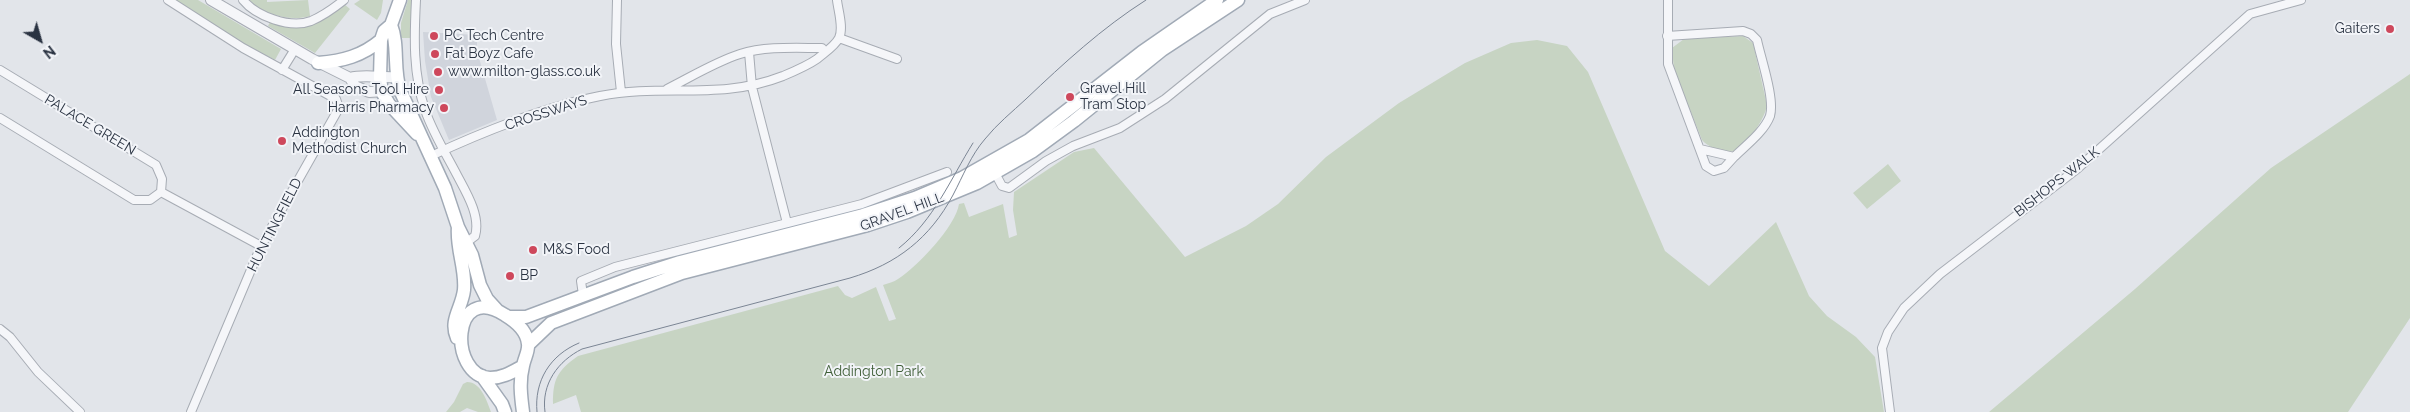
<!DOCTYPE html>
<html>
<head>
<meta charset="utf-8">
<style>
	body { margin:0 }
	#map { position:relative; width:2410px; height:412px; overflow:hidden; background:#e2e5ea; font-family:Raleway,sans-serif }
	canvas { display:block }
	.north { position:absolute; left:15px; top:15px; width:50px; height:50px; -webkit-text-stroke:4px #f2f4f8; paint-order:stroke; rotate:142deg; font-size:14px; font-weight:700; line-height:20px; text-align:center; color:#2a3342 }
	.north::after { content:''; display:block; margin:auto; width:18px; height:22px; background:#2a3342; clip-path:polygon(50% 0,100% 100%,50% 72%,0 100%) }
</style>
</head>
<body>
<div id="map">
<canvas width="2410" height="412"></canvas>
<div class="north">N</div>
</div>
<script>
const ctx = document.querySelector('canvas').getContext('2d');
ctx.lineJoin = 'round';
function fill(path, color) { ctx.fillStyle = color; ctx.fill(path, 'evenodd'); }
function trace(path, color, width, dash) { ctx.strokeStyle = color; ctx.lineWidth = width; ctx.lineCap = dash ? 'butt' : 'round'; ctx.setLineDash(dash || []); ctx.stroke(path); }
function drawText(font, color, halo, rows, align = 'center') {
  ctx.font = font + ' Raleway,sans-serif'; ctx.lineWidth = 4; ctx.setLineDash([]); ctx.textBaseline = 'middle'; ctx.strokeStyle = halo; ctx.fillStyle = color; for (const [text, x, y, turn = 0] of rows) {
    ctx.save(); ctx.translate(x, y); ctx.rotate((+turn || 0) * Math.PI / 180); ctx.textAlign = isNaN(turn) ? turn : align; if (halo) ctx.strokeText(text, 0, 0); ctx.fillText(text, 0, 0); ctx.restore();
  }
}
fill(new Path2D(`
	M423 32 477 35V51L497 120 449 140 431 97 425 61Z`), '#d0d4dc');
fill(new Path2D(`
	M176 0H198L281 49 275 60 244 44Z
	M248 0H267V2L308 0 310 16C290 22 263 14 248 0Z
	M360 0H383L381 13 377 20 354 4Z
	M408 0H412V3L410 38H401V23Z
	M344 4 350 9 315 53 268 26 270 22C306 31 315 26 344 4Z
	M1743 36 1753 43 1767 105C1765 119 1748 144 1734 151 1724 155 1708 147 1702 140L1674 70 1672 48 1684 39Z
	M1537 40 1567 46 1588 72 1665 251 1709 286 1776 222 1809 296 1827 316 1856 337 1875 357 1884 412H581L576 395 553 404C553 379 557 371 578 356L838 286 845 295 852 298 876 287 889 321 896 319 883 285C888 283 894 282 898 279 917 267 956 226 959 204L964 203 969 217 1003 204 1009 238 1017 235 1013 210 1014 192 1074 152 1094 148 1185 257 1246 226 1278 204 1326 157 1399 103 1465 63 1511 43Z
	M2410 74V318L2348 412H1989L2135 289 2271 168Z
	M1888 164 1901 181 1867 209 1853 193Z
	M467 382C481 382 487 401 491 412H478L467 408 460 412H446L454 402 463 384Z`), '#c7d4c3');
const minor = new Path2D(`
	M168 0 243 48 336 99 339 108 261 246 191 412
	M243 0C256 16 290 29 311 21 323 16 334 8 344 0
	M416 0C414 38 413 74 425 110 433 133 446 154 457 175 466 192 481 216 475 236L467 242
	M617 0 616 44 621 92
	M1668 0V64L1706 166 1714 171 1724 168 1734 157
	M1667 36 1743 31 1751 34 1757 40C1761 59 1775 99 1770 116 1764 132 1745 146 1734 157L1700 149
	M839 38 897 59
	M749 52 752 87 787 223
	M0 70 156 165 162 179 161 192 150 200H134L0 118
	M282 70 295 49
	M667 89C691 77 715 62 740 54 766 46 795 48 822 48L825 52
	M431 156C480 133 547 106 600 96 664 83 719 101 783 76 795 71 807 66 817 59 824 53 835 46 839 38 844 28 838 10 837 0
	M995 173 1002 186 1009 188 1046 161 1073 146 1120 128 1165 99 1270 14 1305 0
	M161 192 261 246
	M583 295 581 281 615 267 862 204 947 172
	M0 329 10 337 38 372 80 412
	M1890 412 1882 348 1888 332 1904 308 1940 274 2077 169 2250 14 2301 0`);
const tertiary = new Path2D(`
	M211 0 312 59 350 78 355 86 369 92 400 90
	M350 78C364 74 380 78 396 77`);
const primary = new Path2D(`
	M400 0 391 25 384 31 381 40 380 78 382 92 389 104 417 134
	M391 25C399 45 393 69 400 90L445 188 458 227 472 255 480 285 487 299 497 310
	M318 63C343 61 362 56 381 40
	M508 317H526L633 277 680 262 863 215 915 198 962 178 1029 140 1142 52 1217 0
	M457 338C449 320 462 308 464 290 466 268 456 249 458 227
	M529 344 551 323 682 273 868 225 907 212 977 183 1033 151 1074 121 1162 50 1238 0
	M523 366C512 372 503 378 490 378 448 376 451 280 505 315 515 321 527 331 528 344 529 351 524 359 523 366 519 381 521 397 523 412
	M482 376 502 404 505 412`);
trace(minor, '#a7acb4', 10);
trace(tertiary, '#a7acb4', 12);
trace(primary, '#a1aab6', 15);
trace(minor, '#f5f6f9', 8);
trace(tertiary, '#f5f6f9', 10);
trace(primary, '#fff', 12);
trace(new Path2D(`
	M899 248C934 220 950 180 973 143
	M537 412C534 381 550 355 579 343
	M545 412C541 384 558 361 582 349L850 278C897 264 930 238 953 195 963 176 971 155 985 139 997 124 1012 112 1026 99 1064 63 1102 28 1146 0`), '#7b8594', 1);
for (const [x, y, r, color] of [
	[2390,29,5,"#ce485c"],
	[434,36,5,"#ce485c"],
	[435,54,5,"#ce485c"],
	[438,72,5,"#ce485c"],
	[439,90,5,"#ce485c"],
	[1070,97,5,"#ce485c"],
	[444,108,5,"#ce485c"],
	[282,141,5,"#ce485c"],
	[533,250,5,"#ce485c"],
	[510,276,5,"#ce485c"]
]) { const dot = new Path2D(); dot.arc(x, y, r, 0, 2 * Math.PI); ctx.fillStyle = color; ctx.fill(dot); trace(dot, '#f2f4f8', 2); }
drawText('14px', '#2a3342', '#f2f4f8', [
	["Gaiters",2380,29,"right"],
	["PC Tech Centre",444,36],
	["Fat Boyz Cafe",445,54],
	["www.milton-glass.co.uk",448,72],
	["Gravel Hill",1080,89],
	["Tram Stop",1080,105],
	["All Seasons Tool Hire",429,90,"right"],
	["Harris Pharmacy",434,108,"right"],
	["Addington",292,133],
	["Methodist Church",292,149],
	["M&S Food",543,250],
	["BP",520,276]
], 'left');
drawText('14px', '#2a3342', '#f2f4f8', [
	["CROSSWAYS",546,113,-18],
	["PALACE GREEN",90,125,31],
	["BISHOPS WALK",2057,182,-38],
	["GRAVEL HILL",902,212,-20],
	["HUNTINGFIELD",275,225,-63]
]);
drawText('14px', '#3f5e37', '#f2f4f8', [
	["Addington Park",874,372]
]);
</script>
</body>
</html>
